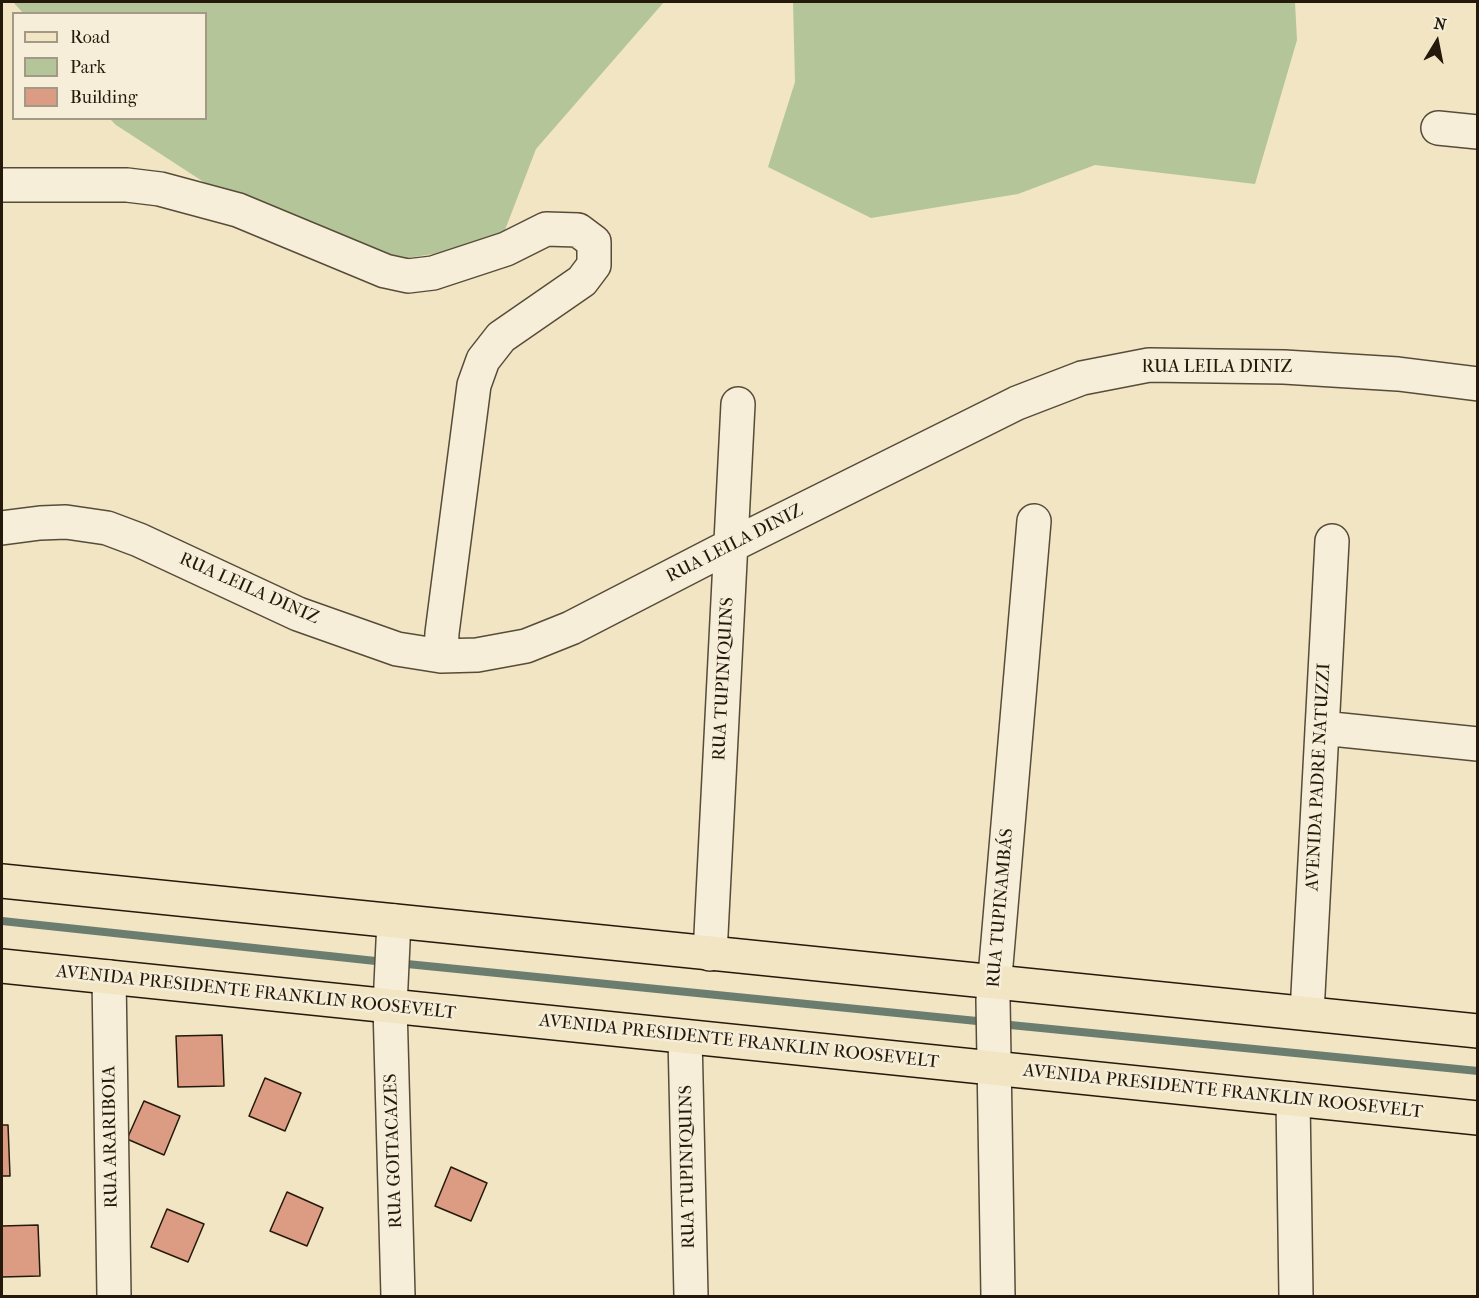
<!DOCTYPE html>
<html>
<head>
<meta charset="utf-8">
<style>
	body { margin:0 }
	#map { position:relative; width:1479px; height:1298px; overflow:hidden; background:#f1e5c4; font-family:"IM FELL French Canon",serif }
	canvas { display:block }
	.frame { position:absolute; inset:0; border:3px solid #24190b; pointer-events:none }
	.legend { position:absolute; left:12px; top:12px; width:195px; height:108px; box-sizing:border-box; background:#f6eed9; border:2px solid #a29987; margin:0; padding:8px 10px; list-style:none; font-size:18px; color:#24190b }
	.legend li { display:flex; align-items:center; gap:12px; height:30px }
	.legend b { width:30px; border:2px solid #a29987 }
	.north { position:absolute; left:1407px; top:12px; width:60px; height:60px; -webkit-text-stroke:4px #f6eed9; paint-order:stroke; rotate:10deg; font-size:16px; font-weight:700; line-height:24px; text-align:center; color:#24190b }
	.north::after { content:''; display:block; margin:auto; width:21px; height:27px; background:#24190b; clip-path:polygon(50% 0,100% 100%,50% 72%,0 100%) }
</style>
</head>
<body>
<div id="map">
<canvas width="1479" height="1298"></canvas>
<div class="frame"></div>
<ul class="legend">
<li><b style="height:8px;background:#f1e5c4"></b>Road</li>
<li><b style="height:16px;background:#b4c699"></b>Park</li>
<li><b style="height:16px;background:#dc9c83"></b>Building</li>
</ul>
<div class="north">N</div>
</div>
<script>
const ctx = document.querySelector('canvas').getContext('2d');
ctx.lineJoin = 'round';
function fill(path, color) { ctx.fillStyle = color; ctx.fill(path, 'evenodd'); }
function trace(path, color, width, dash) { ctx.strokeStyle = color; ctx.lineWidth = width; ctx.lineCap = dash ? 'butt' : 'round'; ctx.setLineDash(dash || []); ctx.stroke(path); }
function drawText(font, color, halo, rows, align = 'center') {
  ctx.font = font + ' "IM FELL French Canon",serif'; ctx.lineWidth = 5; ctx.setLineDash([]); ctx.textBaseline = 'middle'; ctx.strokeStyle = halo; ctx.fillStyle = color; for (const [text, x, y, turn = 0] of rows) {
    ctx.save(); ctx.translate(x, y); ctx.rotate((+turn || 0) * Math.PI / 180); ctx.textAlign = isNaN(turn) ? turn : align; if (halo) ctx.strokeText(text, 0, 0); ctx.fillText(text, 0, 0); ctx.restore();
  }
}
fill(new Path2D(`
	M13 2H664L536 149 500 243 402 259 236 203 116 125 110 119 206 118V14L23 13Z
	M793 2H1295L1297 40 1255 184 1095 165 1018 194 871 218 768 167 795 82Z`), '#b4c699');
trace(new Path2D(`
	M2 921 385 962
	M397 963 987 1022
	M1000 1024 1478 1071`), '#6b7d6f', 8);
const building = new Path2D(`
	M222 1035 224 1086 178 1087 176 1036Z
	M265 1078 301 1093 285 1131 249 1116Z
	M144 1101 180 1116 164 1155 127 1139Z
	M2 1125H8L10 1176H2Z
	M451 1167 487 1183 471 1221 435 1206Z
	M287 1192 323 1208 307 1246 270 1231Z
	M167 1209 204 1224 188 1262 151 1247Z
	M38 1225 40 1276 2 1277V1226Z`);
fill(building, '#dc9c83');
trace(building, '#24190b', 1.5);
const minor = new Path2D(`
	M1438 128 1478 132
	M2 185H127L160 189 238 210 385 271 408 276 433 273 506 249 546 229 578 230 594 242V265L582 281 501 337 483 360 474 385 442 633 441 656
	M2 528 40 523 66 522 107 528 139 540 298 614 397 649 441 656 477 655 526 646 571 628 730 546 1017 403 1082 378 1149 365 1284 367 1398 374 1478 384
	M1322 728 1478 744
	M394 921 390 1006 398 1296
	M710 954 738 404
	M109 977 114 1296
	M1307 1013 1332 541
	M685 1037 691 1296
	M1293 1099 1296 1296
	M998 1296 993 1000 1034 521`);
const major = new Path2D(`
	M2 881 1478 1031
	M2 966 1478 1118`);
trace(minor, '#574c39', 36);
trace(major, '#24190b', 36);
trace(minor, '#f6eed9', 33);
trace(major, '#f1e5c4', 33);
drawText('18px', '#24190b', '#f6eed9', [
	["RUA LEILA DINIZ",1217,368],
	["RUA LEILA DINIZ",735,544,-27],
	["RUA LEILA DINIZ",249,589,24],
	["RUA TUPINIQUINS",724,679,-87],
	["AVENIDA PADRE NATUZZI",1319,777,-87],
	["RUA TUPINAMBÁS",1001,908,-85],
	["AVENIDA PRESIDENTE FRANKLIN ROOSEVELT",256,993,6],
	["AVENIDA PRESIDENTE FRANKLIN ROOSEVELT",739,1042,6],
	["AVENIDA PRESIDENTE FRANKLIN ROOSEVELT",1223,1092,6],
	["RUA ARARIBOIA",111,1137,-91],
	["RUA GOITACAZES",394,1151,-92],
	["RUA TUPINIQUINS",688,1167,-91]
]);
</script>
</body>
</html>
